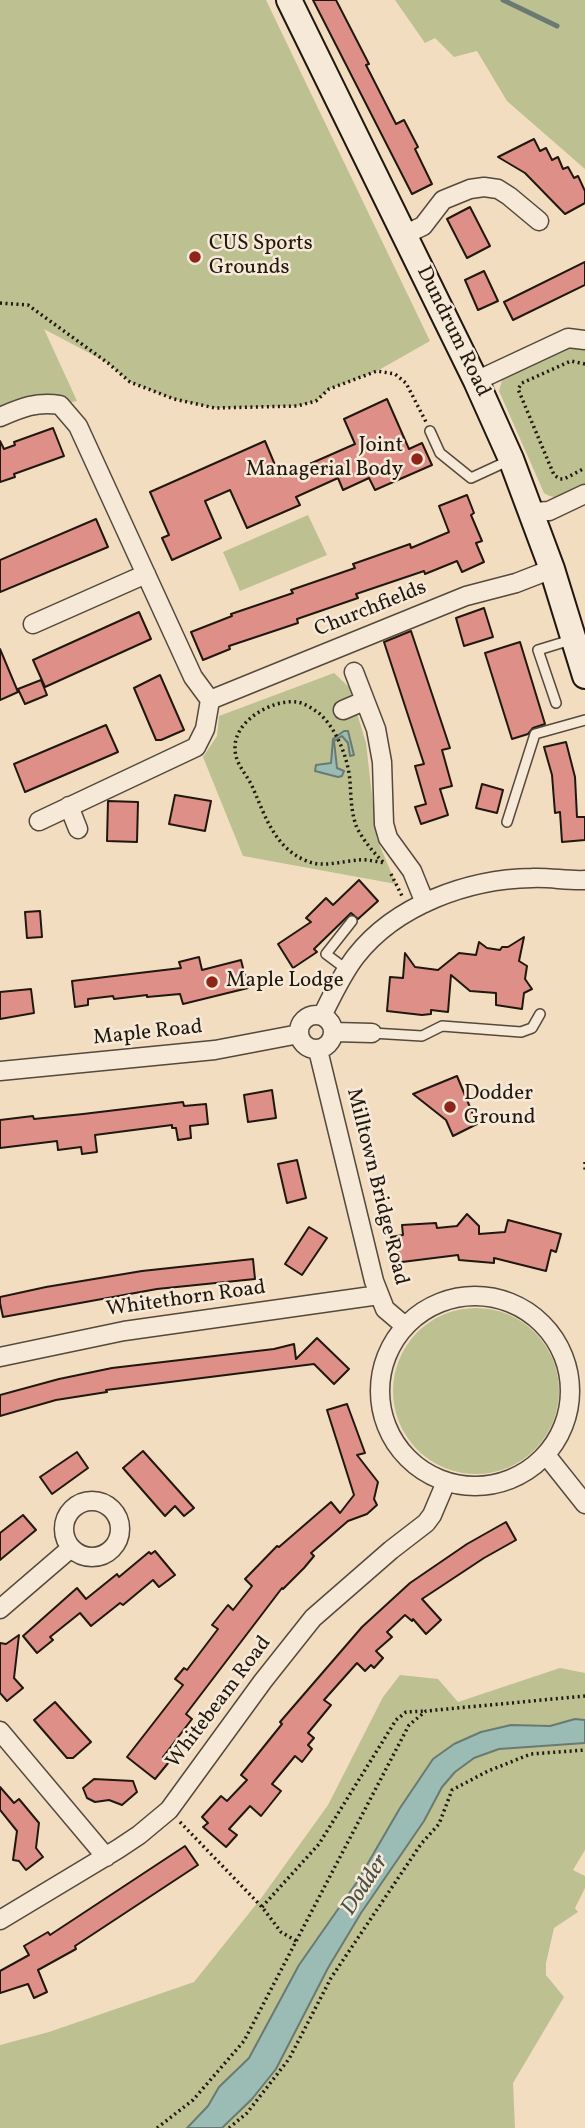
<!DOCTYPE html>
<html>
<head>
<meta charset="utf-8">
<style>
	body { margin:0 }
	canvas { display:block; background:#f2ddc1 }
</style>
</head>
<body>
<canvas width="585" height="2128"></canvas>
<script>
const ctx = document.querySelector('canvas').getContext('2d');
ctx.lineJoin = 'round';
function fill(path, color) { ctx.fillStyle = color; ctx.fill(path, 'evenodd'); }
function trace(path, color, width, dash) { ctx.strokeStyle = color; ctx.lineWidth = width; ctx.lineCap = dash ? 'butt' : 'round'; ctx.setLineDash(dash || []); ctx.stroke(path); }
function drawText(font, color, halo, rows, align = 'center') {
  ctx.font = font + ' Vollkorn,serif'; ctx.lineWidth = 5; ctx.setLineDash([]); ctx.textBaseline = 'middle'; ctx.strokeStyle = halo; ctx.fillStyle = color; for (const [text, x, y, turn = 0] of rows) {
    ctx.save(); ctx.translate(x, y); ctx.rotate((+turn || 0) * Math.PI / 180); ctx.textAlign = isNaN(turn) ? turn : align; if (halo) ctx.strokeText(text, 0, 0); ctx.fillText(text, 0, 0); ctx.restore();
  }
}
fill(new Path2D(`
	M0 0H266L430 341 377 371 329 389 316 401 297 406 215 408 174 399 130 382 108 363 44 329 77 401 0 417Z
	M395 0H585V169L507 101 477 51 454 57 435 38 425 43Z
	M569 344 585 346V486C571 493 559 503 544 493L499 391 503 377Z
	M308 515 327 555 240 591 223 552Z
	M334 673 349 687 366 743 377 839 396 884 243 856 203 757 217 736 219 716Z
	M393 1391a83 83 0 1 1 166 0a83 83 0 1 1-166 0Z
	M560 1668 585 1673V1850L573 1870 585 1876V1888L575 1908 578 1912 554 1928 546 1963V1975L564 1997 513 2083 515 2128H0V2045L49 2032 194 1982 262 1897 328 1805 383 1697 400 1675 438 1679 458 1702Z`), '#bdc091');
const water = new Path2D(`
	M344 731H348L354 755 350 756 348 743 342 736 334 741 337 768 344 771 342 776 338 777 315 771 316 765 331 763 333 739Z
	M575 1719 585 1720V1743L499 1749 474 1758 455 1772 442 1787 424 1821 361 1913 328 1968 276 2069 252 2099 222 2128H187L208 2106 219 2087 249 2058 299 1965 357 1882 400 1808 433 1759 454 1744 481 1732 511 1725 550 1726Z`);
fill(water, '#9bbbb5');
trace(water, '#6a7a73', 2);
trace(new Path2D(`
	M503 0 557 26`), '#6a7a73', 5);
const building = new Path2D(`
	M313 0H336L369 64 366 65 396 124 404 120 418 147 415 149 432 184 412 194Z
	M534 139 540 151 546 148 552 160 558 157 563 169 568 167 574 178 578 176 585 191V203L565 214 525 173 498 157Z
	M470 207 490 246 467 258 447 219Z
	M585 262V285L513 320 504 302Z
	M484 271 498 301 478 310 465 280Z
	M387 399 409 449 422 443 432 465 375 490 369 478 343 490 338 478 296 497 300 505 247 528 230 490 205 501 221 538 172 560 162 538 169 535 150 492 265 441 280 477 355 444 344 419Z
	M53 428 64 456 14 474 15 477 0 482V441L4 449 15 445 14 442Z
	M467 495 474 513 471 515 482 541 476 543 484 562 462 572 457 561 425 574 424 571 356 594 358 598 297 619 298 623 229 646 230 649 203 660 191 632 232 616 231 614 293 593 291 590 355 568 353 564 410 544 411 548 449 532 439 506Z
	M96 519 108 547 0 592V560Z
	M484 608 493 637 464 646 456 618Z
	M139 612 151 639 45 687 33 660Z
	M411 631 450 748 442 750 452 786 440 789 448 815 421 824 415 807 426 804 415 766 424 764 384 642Z
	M520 642 545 724 533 728 528 734 512 739 485 653Z
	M0 649 18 692 0 700Z
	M160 675 184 730 161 740H156L134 688Z
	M41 680 47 695 25 704 18 689Z
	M106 725 118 752 25 792 14 764Z
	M566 742 575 777 577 817H585V840L562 842 560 812 555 813 552 775 544 747Z
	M482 784 503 790 497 813 476 808Z
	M175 795 211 801 205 831 169 824Z
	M108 801 138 802 137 842 107 841Z
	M359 880 378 901 358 919 351 913 314 949 317 952 293 968 278 944 311 922 306 918 326 898 333 905Z
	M40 911 42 937 27 938 25 912Z
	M524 937 519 961 527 966 525 979 532 989 524 993 522 1009 496 1005V993L470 991 451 975 448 1012 431 1010V1014L422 1015 387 1011 390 977 403 978 405 953 415 967 438 970 459 953 476 955 479 942 487 948 500 950 502 947H508Z
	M199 957 202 970 241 960 248 988 183 1004 180 994 147 997V995L114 999 113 996 88 999V1005L75 1007 72 981 181 968 179 962Z
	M31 989 34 1013 0 1019V992Z
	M457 1076 477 1124 453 1136 446 1120 413 1094Z
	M272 1090 276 1118 248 1122 244 1095Z
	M183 1102 184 1106 206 1104 208 1124 190 1126 191 1138 178 1140 176 1128H172V1125L95 1135 97 1152 82 1154 81 1147 58 1150 57 1141 0 1148V1120L33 1116 34 1119 83 1114Z
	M297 1160 306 1198 287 1203 278 1164Z
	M467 1214 479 1226V1234L505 1232 508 1220 561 1234 556 1252 551 1250 546 1271 494 1258V1263L459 1260 458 1255 394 1263 391 1237 403 1235 402 1225 436 1223 437 1228 457 1226Z
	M309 1227 327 1238 302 1275 285 1264Z
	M253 1259 255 1279 157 1289 3 1317 0 1303V1297L46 1287 142 1271Z
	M317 1338 349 1369 334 1384 314 1364 106 1390 107 1392 56 1400 0 1416V1395L59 1379 112 1368 274 1349 294 1344 296 1359Z
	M347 1404 365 1453 357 1455 378 1482 374 1499 377 1505 367 1514 348 1521 311 1553 314 1556 304 1568 283 1589 282 1588 186 1714 192 1719 163 1757 169 1762 155 1779 127 1757 183 1685 175 1679 184 1668 187 1670 218 1629 212 1625 228 1605 233 1610 252 1586 245 1579 277 1546 279 1547 331 1502 340 1513 354 1495 327 1410Z
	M143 1451 194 1508 184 1516 175 1506 165 1516 123 1468Z
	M77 1452 88 1468 52 1494 40 1477Z
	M23 1515 36 1530 0 1560V1533Z
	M506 1522 516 1540 484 1558 422 1599 441 1620 426 1634 413 1619 412 1621 405 1615 387 1632 392 1637 376 1651 383 1658 374 1668 371 1665 365 1671 357 1663 324 1700 331 1705 308 1733 314 1738 308 1745 312 1749 302 1762 295 1756 272 1784 281 1791 261 1816 250 1806 229 1829 237 1835 226 1847 203 1827 208 1823 202 1817 221 1796 227 1801 247 1780 241 1775 282 1724 280 1722 362 1627 410 1583 467 1544Z
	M155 1551 175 1575 159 1587 153 1580 123 1605 120 1603 91 1626 80 1613 50 1637 53 1640 37 1653 23 1636 77 1588 86 1599 117 1574 119 1577 149 1552 151 1554Z
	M19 1635 14 1678 23 1688 7 1701 0 1693V1643L6 1644Z
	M55 1702 91 1742 73 1758H67L34 1720Z
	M94 1779 133 1781 137 1792 122 1805 109 1800 95 1802 87 1798 83 1788Z
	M0 1787 14 1803 19 1799 39 1823 36 1848 43 1857 26 1870 19 1861 13 1860 17 1831 0 1810Z
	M185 1846 198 1865 75 1946 76 1949 38 1970 47 1992 34 1998 28 1984 0 1993V1971L29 1955 24 1946 48 1932 50 1935Z`);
fill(building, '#dd8f88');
trace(building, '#20180f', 2);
const service = new Path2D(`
	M430 431 440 453 471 478 510 460
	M556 703 538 650 574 639
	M507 822 535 734 585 720
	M346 969 326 954 352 921
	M372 1033 422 1036 442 1026 521 1032 532 1028 540 1014`);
const minor = new Path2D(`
	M404 235 423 226 443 200 470 189 484 187 498 189 509 196 539 221
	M476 381 568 338 585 340
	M0 417C21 408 37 401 60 405L78 426 193 677 210 700 205 729 196 747 39 821
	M533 512 549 511 585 494
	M33 624 146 574
	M354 672 376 729 382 762 384 824 388 838 412 871 425 903
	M210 700 466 596 516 583 552 569
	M343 710 364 701
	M69 806 78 829
	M299 1032a17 17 0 1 1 34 0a17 17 0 1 1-34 0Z
	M322 1016C332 996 342 974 356 956 396 905 468 879 532 878 550 877 567 881 585 880
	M334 1032 372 1033
	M318 1050 374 1281 385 1309 405 1326
	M0 1071 215 1050 299 1034
	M380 1391a95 95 0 1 1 190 0a95 95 0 1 1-190 0Z
	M0 1357 124 1331 379 1295
	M546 1455 585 1504
	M64 1529a28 28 0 1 1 56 0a28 28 0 1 1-56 0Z
	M0 1609 71 1548
	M0 1731 106 1857
	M0 1920 118 1849 139 1835 169 1810 263 1681 313 1618 391 1550 426 1523 432 1515 446 1482`);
const secondary = new Path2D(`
	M289 0 476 381 511 459 552 569 585 676`);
trace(service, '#54493c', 12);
trace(minor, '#54493c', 21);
trace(secondary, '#20180f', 28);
trace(new Path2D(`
	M0 303 28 305 108 363 130 382 174 399 215 408 297 406 316 401 329 389 377 371 395 374 406 383 426 422
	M585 364 571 361 522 383 518 389 554 475 560 479H564L585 468
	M383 862C373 852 364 841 357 828 351 813 351 797 350 781 348 758 337 730 320 714 313 709 305 703 297 702 272 699 234 721 235 748 235 764 246 773 252 786 265 815 274 848 307 861 322 868 343 861 359 860 368 859 377 862 386 863
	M391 874 403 898
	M585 1162V1171
	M180 1822 262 1907 281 1932 298 1942
	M262 1907 319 1844 396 1720 406 1712 426 1711
	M157 2128 193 2100 244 2041 409 1725 426 1711 585 1696
	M229 2128 247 2113 289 2059 331 1978 421 1844 439 1824 452 1790 488 1771 531 1754 585 1750`), '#20180f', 3.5, [2, 3.5]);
trace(service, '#f7e9d7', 9);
trace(minor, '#f7e9d7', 18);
trace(secondary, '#f7e9d7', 24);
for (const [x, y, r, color] of [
	[195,257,7,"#8f2418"],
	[417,459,7,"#8f2418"],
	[212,982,7,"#8f2418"],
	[450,1107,7,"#8f2418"]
]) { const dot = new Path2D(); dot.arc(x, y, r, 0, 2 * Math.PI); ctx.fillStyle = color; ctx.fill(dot); trace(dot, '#f7e9d7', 2.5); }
drawText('21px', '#20180f', '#f7e9d7', [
	["CUS Sports",209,245],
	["Grounds",209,269],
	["Joint",403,447,"right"],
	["Managerial Body",403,471,"right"],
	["Maple Lodge",226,982],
	["Dodder",464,1095],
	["Ground",464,1119]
], 'left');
drawText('21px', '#20180f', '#f7e9d7', [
	["Dundrum Road",452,332,64],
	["Churchfields",371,610,-22],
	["Maple Road",148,1034,-6],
	["Milltown Bridge Road",376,1187,76],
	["Whitethorn Road",186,1300,-8],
	["Whitebeam Road",220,1703,-53]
]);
drawText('italic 23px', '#4b5149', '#f7e9d7', [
	["Dodder",366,1886,-57]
]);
</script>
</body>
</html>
